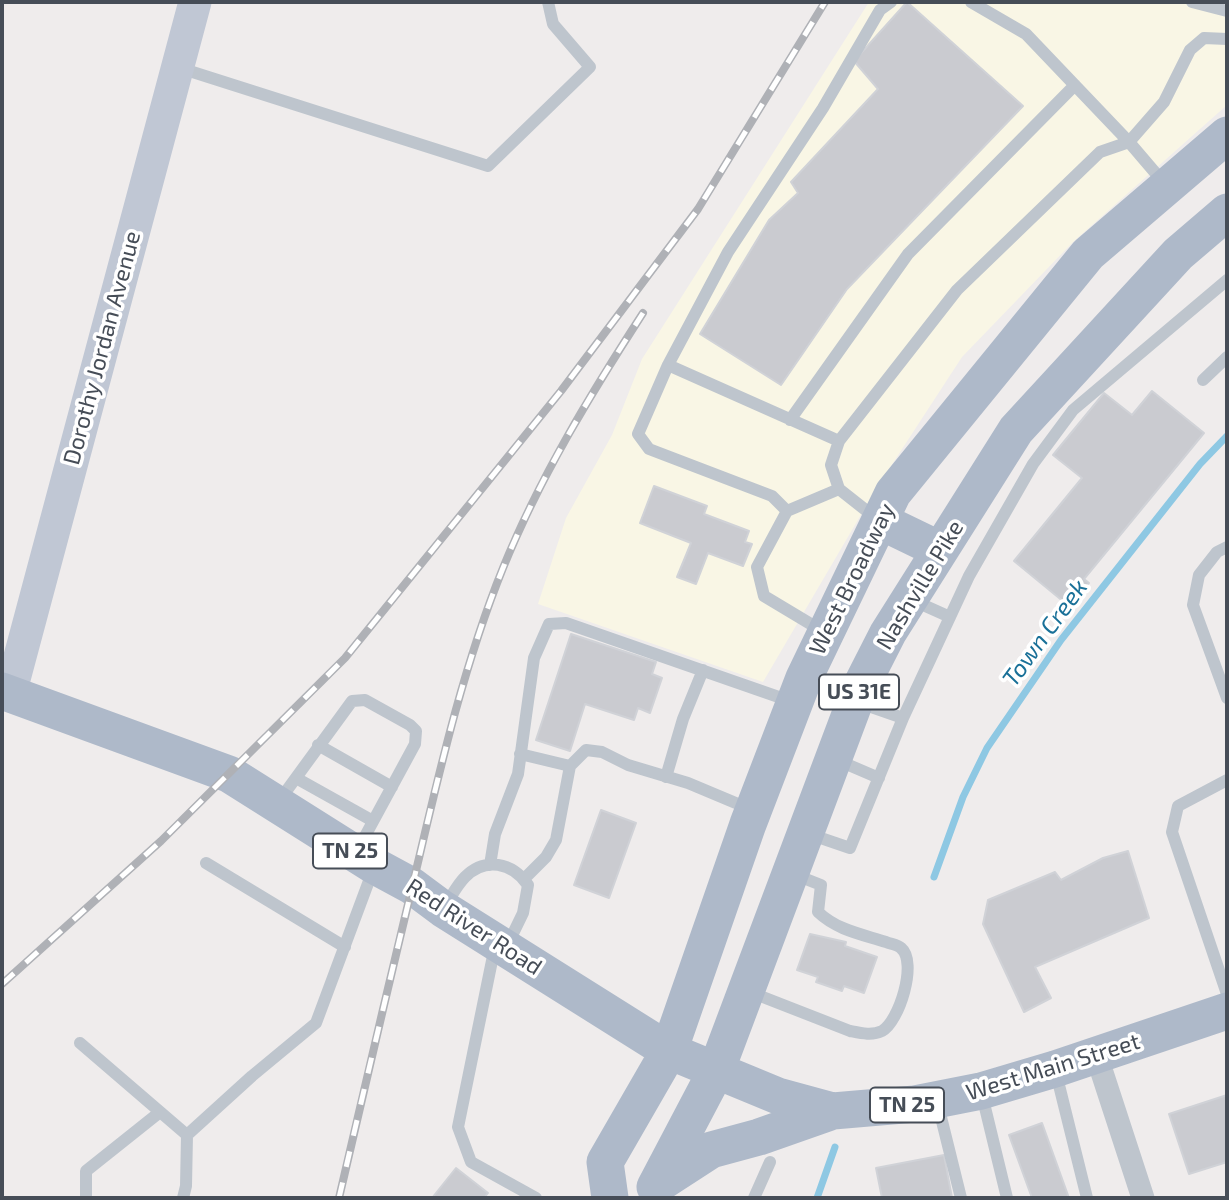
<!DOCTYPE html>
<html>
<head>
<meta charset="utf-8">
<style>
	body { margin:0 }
	#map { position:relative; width:1229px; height:1200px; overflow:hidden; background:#efecec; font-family:"Exo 2",sans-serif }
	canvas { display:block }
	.frame { position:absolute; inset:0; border:4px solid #464d57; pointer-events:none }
</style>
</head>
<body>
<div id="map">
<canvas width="1229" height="1200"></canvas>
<div class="frame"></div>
</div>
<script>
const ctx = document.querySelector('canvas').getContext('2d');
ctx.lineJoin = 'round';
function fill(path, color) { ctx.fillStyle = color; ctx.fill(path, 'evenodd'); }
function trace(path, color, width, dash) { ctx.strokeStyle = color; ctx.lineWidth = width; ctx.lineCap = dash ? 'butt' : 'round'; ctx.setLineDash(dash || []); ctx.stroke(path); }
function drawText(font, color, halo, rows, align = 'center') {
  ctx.font = font + ' "Exo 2",sans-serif'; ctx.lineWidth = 7; ctx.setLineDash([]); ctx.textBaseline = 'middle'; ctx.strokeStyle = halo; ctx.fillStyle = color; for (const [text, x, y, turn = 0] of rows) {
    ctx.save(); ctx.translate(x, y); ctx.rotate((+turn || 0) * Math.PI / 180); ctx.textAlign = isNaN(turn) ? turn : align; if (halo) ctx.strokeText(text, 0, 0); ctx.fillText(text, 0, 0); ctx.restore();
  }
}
fill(new Path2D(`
	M869 2H1227V105L1073 242 962 357 876 489 763 682 538 604 566 518 612 435 642 359Z`), '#f9f6e5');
trace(new Path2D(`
	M934 877 963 797 987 748 1061 640 1200 464 1227 436
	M817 1198 835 1147`), '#8ec8e3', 7);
const building = new Path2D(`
	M907 2 1023 106 847 289 781 385 700 334 769 220 798 193 791 182 878 89 854 61Z
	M1152 391 1204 433 1084 579 1089 583 1070 607 1014 561 1082 478 1053 455 1104 393 1132 415Z
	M654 486 707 506 704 514 749 531 745 542 752 544 743 566 708 553 696 584 677 577 691 543 640 523Z
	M571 634 656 662 652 674 662 678 650 713 638 708 634 720 585 704 570 751 536 740Z
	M601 810 636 823 609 898 574 885Z
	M1128 851 1149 918 1035 967 1051 998 1024 1012 983 924 988 900 1055 872 1061 880 1103 858Z
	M810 934 846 942 845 946 877 957 864 993 844 986 842 991 816 982 818 977 797 970Z
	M1227 1095V1162L1189 1174 1169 1114Z
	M1042 1123 1069 1198H1032L1009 1135Z
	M944 1155 952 1198H882L876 1168Z
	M456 1168 488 1193 484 1198H432Z`);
fill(building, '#cacbd0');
trace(building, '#d0d2d7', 2);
trace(new Path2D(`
	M971 2 1026 34 1129 142 1164 102 1190 50 1204 38 1227 39
	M1192 2 1227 11
	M180 68 488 166 590 67 553 24 548 2
	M668 365 638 434 649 449 772 496 787 511
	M1203 380 1227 357
	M790 420 908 254 1075 85
	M839 441 668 365 728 252 823 108 880 10 891 2
	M877 519 839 489 831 465 839 441 957 290 1100 152 1129 142 1164 183
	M1227 547 1217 552 1199 575 1193 605 1227 698
	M912 600 950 617
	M824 632 764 596 757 567 787 511 839 489
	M857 702 903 718
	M318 745 392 787
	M520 754 570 766
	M837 760 879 778
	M666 777 683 719 703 670
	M296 778 373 821
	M1227 780 1178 806 1172 832 1227 994
	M279 801 352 701 365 700 410 725 416 731 415 744 357 851
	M809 834 850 848 903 718 969 576 1033 464 1073 410 1227 280
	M206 863 345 947
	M490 865 495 834 518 774 534 658 549 624 566 623 793 702
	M524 879 546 857 556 840 570 766 586 750 602 752 628 765 688 783 750 809
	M445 906C451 897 457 885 465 877 485 857 512 862 528 885L523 913 507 946
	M495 946 458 1127 471 1162 536 1198
	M750 992 850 1031C860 1033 872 1036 882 1031 899 1022 918 962 901 948 898 945 891 944 886 942 861 934 837 930 818 912L821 885 793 874
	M80 1043 187 1135 252 1076 316 1023 373 870
	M1056 1073 1087 1198
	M982 1095 1007 1198
	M937 1101 961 1198
	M86 1198V1171L160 1112
	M183 1198 186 1186 187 1135
	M754 1198 770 1162`), '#bec5cd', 12);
trace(new Path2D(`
	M1096 1054 1143 1198`), '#bec5cd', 23);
trace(new Path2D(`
	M10 694 195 2`), '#c0c7d4', 33);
trace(new Path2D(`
	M880 521 940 550
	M2 691 229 774 375 866 412 886 443 909 669 1051 778 1096 833 1111
	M657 1185 711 1150 759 1137 833 1111 915 1104 981 1091 1055 1069 1227 1011
	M655 1187 716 1071 860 688 888 633 1016 430 1178 254 1227 212
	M610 1198 605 1162 669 1051 748 824 804 678 893 493 1088 254 1227 135`), '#aeb9c9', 37);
const rail = new Path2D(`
	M2 984 161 841 345 658 561 391 698 209 825 2
	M339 1198C365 1085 392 971 419 858 442 760 465 662 503 568 540 477 590 395 643 313`);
trace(rail, '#afb1b6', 8);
trace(rail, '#fff', 5, [16]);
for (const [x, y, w] of [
	[859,692,80],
	[350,851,74],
	[907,1105,74]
]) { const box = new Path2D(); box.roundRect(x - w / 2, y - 17.5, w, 35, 5); ctx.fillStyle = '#fff'; ctx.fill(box); trace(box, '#464d57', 2); }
drawText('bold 21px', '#464d57', null, [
	["US 31E",859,692],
	["TN 25",350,851],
	["TN 25",907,1105]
]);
drawText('23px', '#464d57', '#fff', [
	["Dorothy Jordan Avenue",102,348,-75],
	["West Broadway",852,579,-64],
	["Nashville Pike",920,585,-59],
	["Red River Road",474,927,33],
	["West Main Street",1053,1067,-17]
]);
drawText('italic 24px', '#197098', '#fff', [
	["Town Creek",1045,633,-54]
]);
</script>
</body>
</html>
